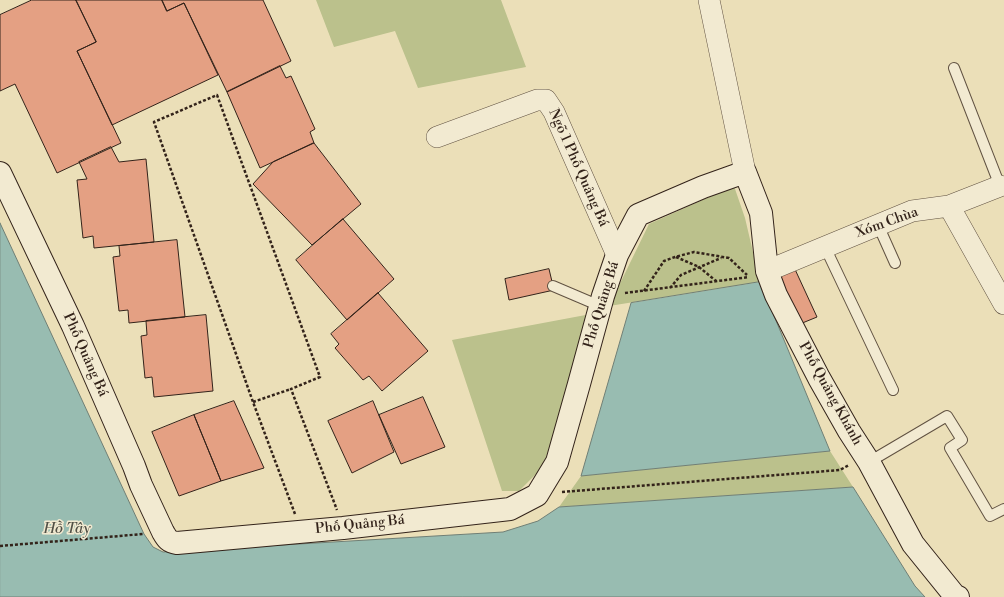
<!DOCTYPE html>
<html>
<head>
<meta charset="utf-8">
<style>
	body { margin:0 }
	canvas { display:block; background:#ebdfb8 }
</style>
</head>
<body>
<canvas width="1004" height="597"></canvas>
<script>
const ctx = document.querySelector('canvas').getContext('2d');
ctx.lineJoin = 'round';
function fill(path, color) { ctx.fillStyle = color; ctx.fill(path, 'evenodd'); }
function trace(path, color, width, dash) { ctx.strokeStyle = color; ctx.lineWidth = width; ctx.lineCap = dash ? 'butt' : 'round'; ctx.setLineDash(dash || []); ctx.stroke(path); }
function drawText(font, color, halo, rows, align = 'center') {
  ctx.font = font + ' "Libre Bodoni",serif'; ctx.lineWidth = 3; ctx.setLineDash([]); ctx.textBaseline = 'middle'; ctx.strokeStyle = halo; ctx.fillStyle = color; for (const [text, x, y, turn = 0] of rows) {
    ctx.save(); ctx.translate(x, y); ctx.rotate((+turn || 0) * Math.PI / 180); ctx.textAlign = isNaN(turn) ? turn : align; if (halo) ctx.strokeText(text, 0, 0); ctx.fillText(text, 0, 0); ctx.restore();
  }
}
fill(new Path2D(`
	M316 0H501L526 67 418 88 395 31 334 47Z
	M734 186 745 218 760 282 609 306 649 224Z
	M591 314 543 467 519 491H502L452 340Z
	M830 451 853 487 559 507 581 476Z`), '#bbc18c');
const water = new Path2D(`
	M0 223 144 534 153 547 163 552 503 532 538 521 559 507 853 487 915 586 925 597H0Z
	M760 282 830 451 581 476 631 303Z`);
fill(water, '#98bcb1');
trace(water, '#707f75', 1);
const building = new Path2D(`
	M32 0H76L96 42 77 51 121 143 57 173 15 84 0 91V15Z
	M76 0H162L167 11 184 3 218 75 112 125 77 51 96 42Z
	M162 0H263L291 61 227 92 184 3 167 11Z
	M280 66 286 78 291 76 315 129 310 132 314 143 260 168 227 92Z
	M314 143 361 204 312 245 253 184 273 162Z
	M111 147 119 162 146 159 154 242 94 248 93 236 83 238 77 180 87 179 79 162Z
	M343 219 394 279 347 320 296 260Z
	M177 240 185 317 129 323 128 310 119 311 113 257 120 256 119 246Z
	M793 265 817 317 795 326 773 275Z
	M549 269 554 290 509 300 505 279Z
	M378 293 428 351 382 391 369 376 363 380 335 348 339 344 331 334Z
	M206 315 213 391 154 397 152 377 145 378 141 336 147 335 146 321Z
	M423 397 445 447 401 464 379 415Z
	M234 401 264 468 221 481 194 415Z
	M373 401 394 452 352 473 328 421Z
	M194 415 221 481 179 496 152 432Z`);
fill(building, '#e4a083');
trace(building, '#33231a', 1);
const lane = new Path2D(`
	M954 68 1000 186 1002 185
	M878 225 895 263
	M825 247 893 390
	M553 286 600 306
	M869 462 947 416 962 440 950 448 990 516 1004 509`);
const street = new Path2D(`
	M709 0 745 172
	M437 137 537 100H546L554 112 617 255
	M949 206 1004 304
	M767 271 912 211 949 206 1000 186`);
const secondary = new Path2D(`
	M0 173 73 326 134 466 141 485 163 532C167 539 169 542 177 543L343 528 510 509 537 495 557 462 579 384 603 296 617 255 638 215 703 187 745 172 761 213 767 271 776 295 819 378 849 431 869 462 913 544 955 596 958 597`);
trace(lane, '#615242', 12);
trace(street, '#615242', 22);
trace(secondary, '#33231a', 24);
trace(new Path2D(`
	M676 257 699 267 716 281
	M670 288 681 275 721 258
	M644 291 664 261 675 257 694 252 729 258 747 275
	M625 293 749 277
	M253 402 291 389
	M562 492 840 470 849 465
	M295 514 253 402 154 122 217 95 320 377 291 389 337 510
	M0 546 143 534`), '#33231a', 2.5, [3, 2]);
trace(lane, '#f2ead1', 10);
trace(street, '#f2ead1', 21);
trace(secondary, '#f2ead1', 22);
drawText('14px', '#33231a', '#f2ead1', [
	["Ngõ 1 Phố Quảng Bá",578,168,66],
	["Xóm Chùa",887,223,-20],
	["Phố Quảng Bá",602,305,-73],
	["Phố Quảng Bá",85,355,66],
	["Phố Quảng Khánh",830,394,61],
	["Phố Quảng Bá",360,525,-6]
]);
drawText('italic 15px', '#515147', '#f2ead1', [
	["Hồ Tây",67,529]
]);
</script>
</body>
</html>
